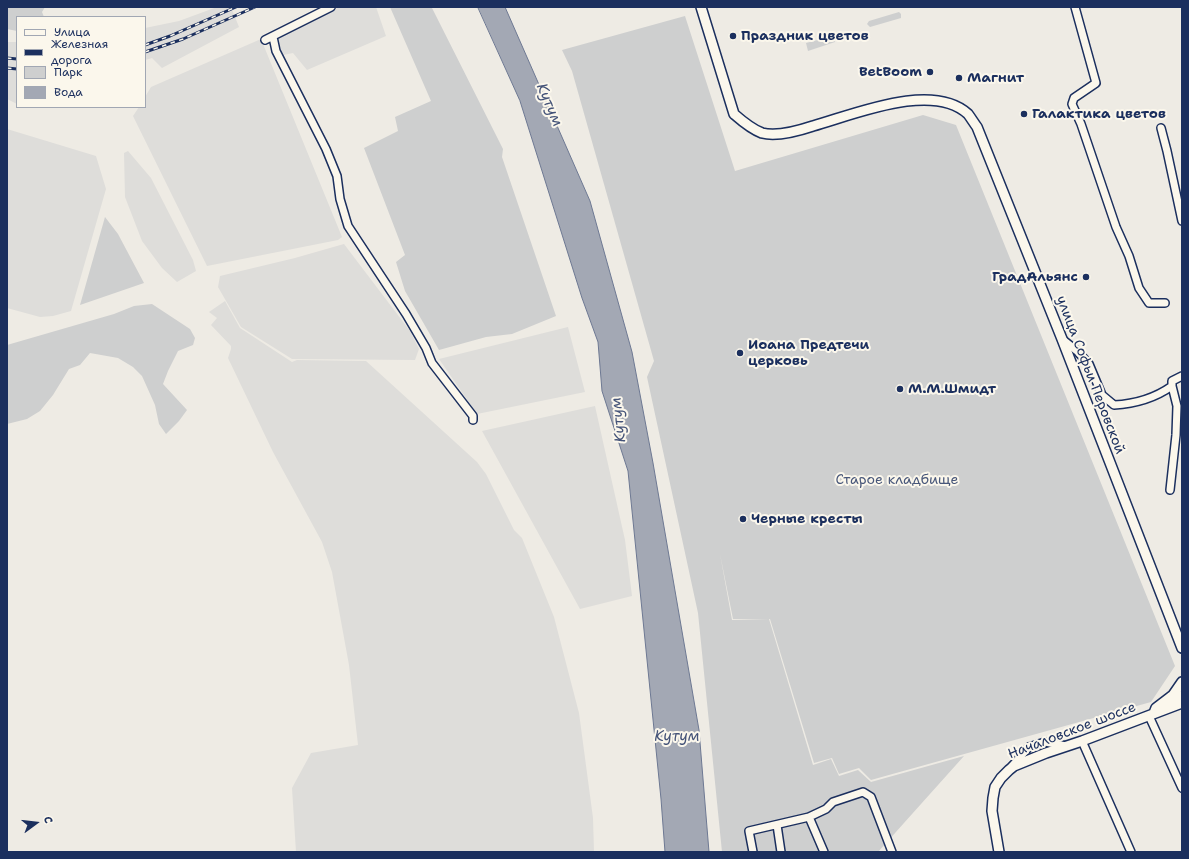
<!DOCTYPE html>
<html>
<head>
<meta charset="utf-8">
<style>
	body { margin:0 }
	#map { position:relative; width:1189px; height:859px; overflow:hidden; background:#eeebe4; font-family:"Shantell Sans",sans-serif }
	canvas { display:block }
	.frame { position:absolute; inset:0; border:8px solid #1b2f5e; pointer-events:none }
	.legend { position:absolute; left:16px; top:16px; width:130px; height:92px; box-sizing:border-box; background:#fbf7ec; border:1px solid #a1a7b3; margin:0; padding:5px 7px; list-style:none; font-size:12px; color:#1b2f5e }
	.legend li { display:flex; align-items:center; gap:8px; height:20px }
	.legend b { width:20px; border:1px solid #a1a7b3 }
	.north { position:absolute; left:16px; top:803px; width:40px; height:40px; -webkit-text-stroke:3px #fbf7ec; paint-order:stroke; rotate:75deg; font-size:11px; font-weight:700; line-height:16px; text-align:center; color:#1b2f5e }
	.north::after { content:''; display:block; margin:auto; width:14px; height:18px; background:#1b2f5e; clip-path:polygon(50% 0,100% 100%,50% 72%,0 100%) }
</style>
</head>
<body>
<div id="map">
<canvas width="1189" height="859"></canvas>
<div class="frame"></div>
<ul class="legend">
<li><b style="height:5px;background:#fbf7ec"></b>Улица</li>
<li><b style="height:5px;background:#1b2f5e"></b>Железная дорога</li>
<li><b style="height:11px;background:#cecfcf"></b>Парк</li>
<li><b style="height:11px;background:#a3a8b4"></b>Вода</li>
</ul>
<div class="north">С</div>
</div>
<script>
const ctx = document.querySelector('canvas').getContext('2d');
ctx.lineJoin = 'round';
function fill(path, color) { ctx.fillStyle = color; ctx.fill(path, 'evenodd'); }
function trace(path, color, width, dash) { ctx.strokeStyle = color; ctx.lineWidth = width; ctx.lineCap = dash ? 'butt' : 'round'; ctx.setLineDash(dash || []); ctx.stroke(path); }
function drawText(font, color, halo, rows, align = 'center') {
  ctx.font = font + ' "Shantell Sans",sans-serif'; ctx.lineWidth = 4; ctx.setLineDash([]); ctx.textBaseline = 'middle'; ctx.strokeStyle = halo; ctx.fillStyle = color; for (const [text, x, y, turn = 0] of rows) {
    ctx.save(); ctx.translate(x, y); ctx.rotate((+turn || 0) * Math.PI / 180); ctx.textAlign = isNaN(turn) ? turn : align; if (halo) ctx.strokeText(text, 0, 0); ctx.fillText(text, 0, 0); ctx.restore();
  }
}
fill(new Path2D(`
	M217 7H231L239 27 162 68 152 58 145 60V28L179 21Z
	M339 7H376L386 36 307 70 293 53 283 55 277 39Z
	M261 39 342 237 338 240 207 266 133 116 139 107H145V97L151 87Z
	M7 42H17V104L7 99Z
	M7 129 96 156 106 189 71 311 53 316 40 317 7 308Z
	M128 151 151 178 193 260 196 271 177 282 162 268 142 241 125 197 124 153Z
	M344 244 410 331 419 349 415 360 292 359 241 327 218 287 220 276 295 258Z
	M225 301 240 328 292 362 297 360 366 361 477 462 486 474 514 530 522 538 554 617 579 713 593 818 594 852H296L292 788 311 753 358 745 349 665 332 572 322 542 273 452 228 358 231 349V346L211 325 217 318 209 312Z
	M568 327 585 392 477 414 439 359Z
	M595 406 625 540 632 596 580 609 482 431Z`), '#deddda');
fill(new Path2D(`
	M8 7H45L42 12 44 17H17V31L7 29V8Z
	M390 7 432 8 503 149 502 157 556 316 512 334 486 337 439 350 405 291 396 262 405 255 364 148 398 131 395 117 431 101Z
	M899 12 901 14V18L870 27 867 24 869 21Z
	M685 16 735 171 923 115 956 125 1175 666 1151 702 871 780 859 768 839 774 832 758 814 763 770 619H733L720 554 732 620 769 619 813 765 831 759 839 776 858 770 871 782 964 756 878 852H722L698 613 647 377 654 361 572 71 562 50Z
	M833 36 835 42 808 51 806 43Z
	M105 217 118 234 144 283 80 305Z
	M152 304 190 329 195 338 193 345 178 351 168 371 163 384 187 410 179 421 166 434 159 424 155 405 142 376 133 367 118 358 90 353 80 365 69 369 53 395 40 411 27 419 7 424V345L114 314 134 306Z`), '#cecfcf');
const water = new Path2D(`
	M478 7H505L590 201 632 352 653 463 699 730 709 852H665L661 799 628 471 602 391 598 342 582 298 520 101Z`);
fill(water, '#a3a8b4');
trace(water, '#6d7892', 1);
const minor = new Path2D(`
	M1075 7 1096 83 1074 98 1072 104 1081 124 1116 227 1129 256 1139 288 1149 303H1165
	M273 37 276 51 326 149 337 176 340 199 348 226 406 314 426 348 432 363 473 416V420
	M265 40 331 7
	M1161 128 1167 151 1182 221
	M1062 339 1077 351 1089 364 1102 395 1114 405C1133 404 1155 398 1172 386V381L1182 376
	M1170 490 1176 435 1177 406 1172 386
	M1149 716 1182 788
	M1082 741 1131 852
	M1012 766 1029 747 1045 742 1066 746
	M809 817 824 852
	M777 825 781 852
	M753 852 749 831 809 817 826 809 833 802 863 792 871 797 892 852`);
const major = new Path2D(`
	M701 7 734 114C742 121 751 129 762 133 777 137 798 131 813 126 853 115 932 81 968 114 971 118 974 123 977 127L1062 339 1182 648
	M1169 704 1182 696
	M1154 713 1156 708 1173 695 1182 682
	M999 852 992 811 993 798 995 787 1001 778 1009 770 1014 766 1046 753 1082 741 1182 703`);
trace(minor, '#1b2f5e', 10);
trace(major, '#1b2f5e', 12);
trace(minor, '#fbf7ec', 7);
trace(major, '#fbf7ec', 9);
const rail = new Path2D(`
	M145 45 170 36 236 7
	M145 52 183 39 255 7
	M7 58 17 59
	M7 68 17 69`);
trace(rail, '#1b2f5e', 3);
trace(rail, '#fbf7ec', 1.5, [4.5]);
for (const [x, y, r, color] of [
	[733,36,4,"#1b2f5e"],
	[930,72,4,"#1b2f5e"],
	[959,78,4,"#1b2f5e"],
	[1024,114,4,"#1b2f5e"],
	[1086,277,4,"#1b2f5e"],
	[740,353,4,"#1b2f5e"],
	[900,389,4,"#1b2f5e"],
	[743,519,4,"#1b2f5e"]
]) { const dot = new Path2D(); dot.arc(x, y, r, 0, 2 * Math.PI); ctx.fillStyle = color; ctx.fill(dot); trace(dot, '#fbf7ec', 1.5); }
drawText('bold 14px', '#1b2f5e', '#fbf7ec', [
	["Праздник цветов",741,36],
	["BetBoom",922,72,"right"],
	["Магнит",967,78],
	["Галактика цветов",1032,114],
	["ГрадАльянс",1078,277,"right"],
	["Иоана Предтечи",748,345],
	["церковь",748,361],
	["М.М.Шмидт",908,389],
	["Черные кресты",751,519]
], 'left');
drawText('14px', '#1b2f5e', '#fbf7ec', [
	["улица Софьи Перовской",1090,375,69],
	["Началовское шоссе",1072,731,-21]
]);
drawText('14px', '#48577a', '#fbf7ec', [
	["Старое кладбище",897,480]
]);
drawText('italic 15px', '#445378', '#fbf7ec', [
	["Кутум",549,105,67],
	["Кутум",619,420,-96],
	["Кутум",677,737]
]);
</script>
</body>
</html>
